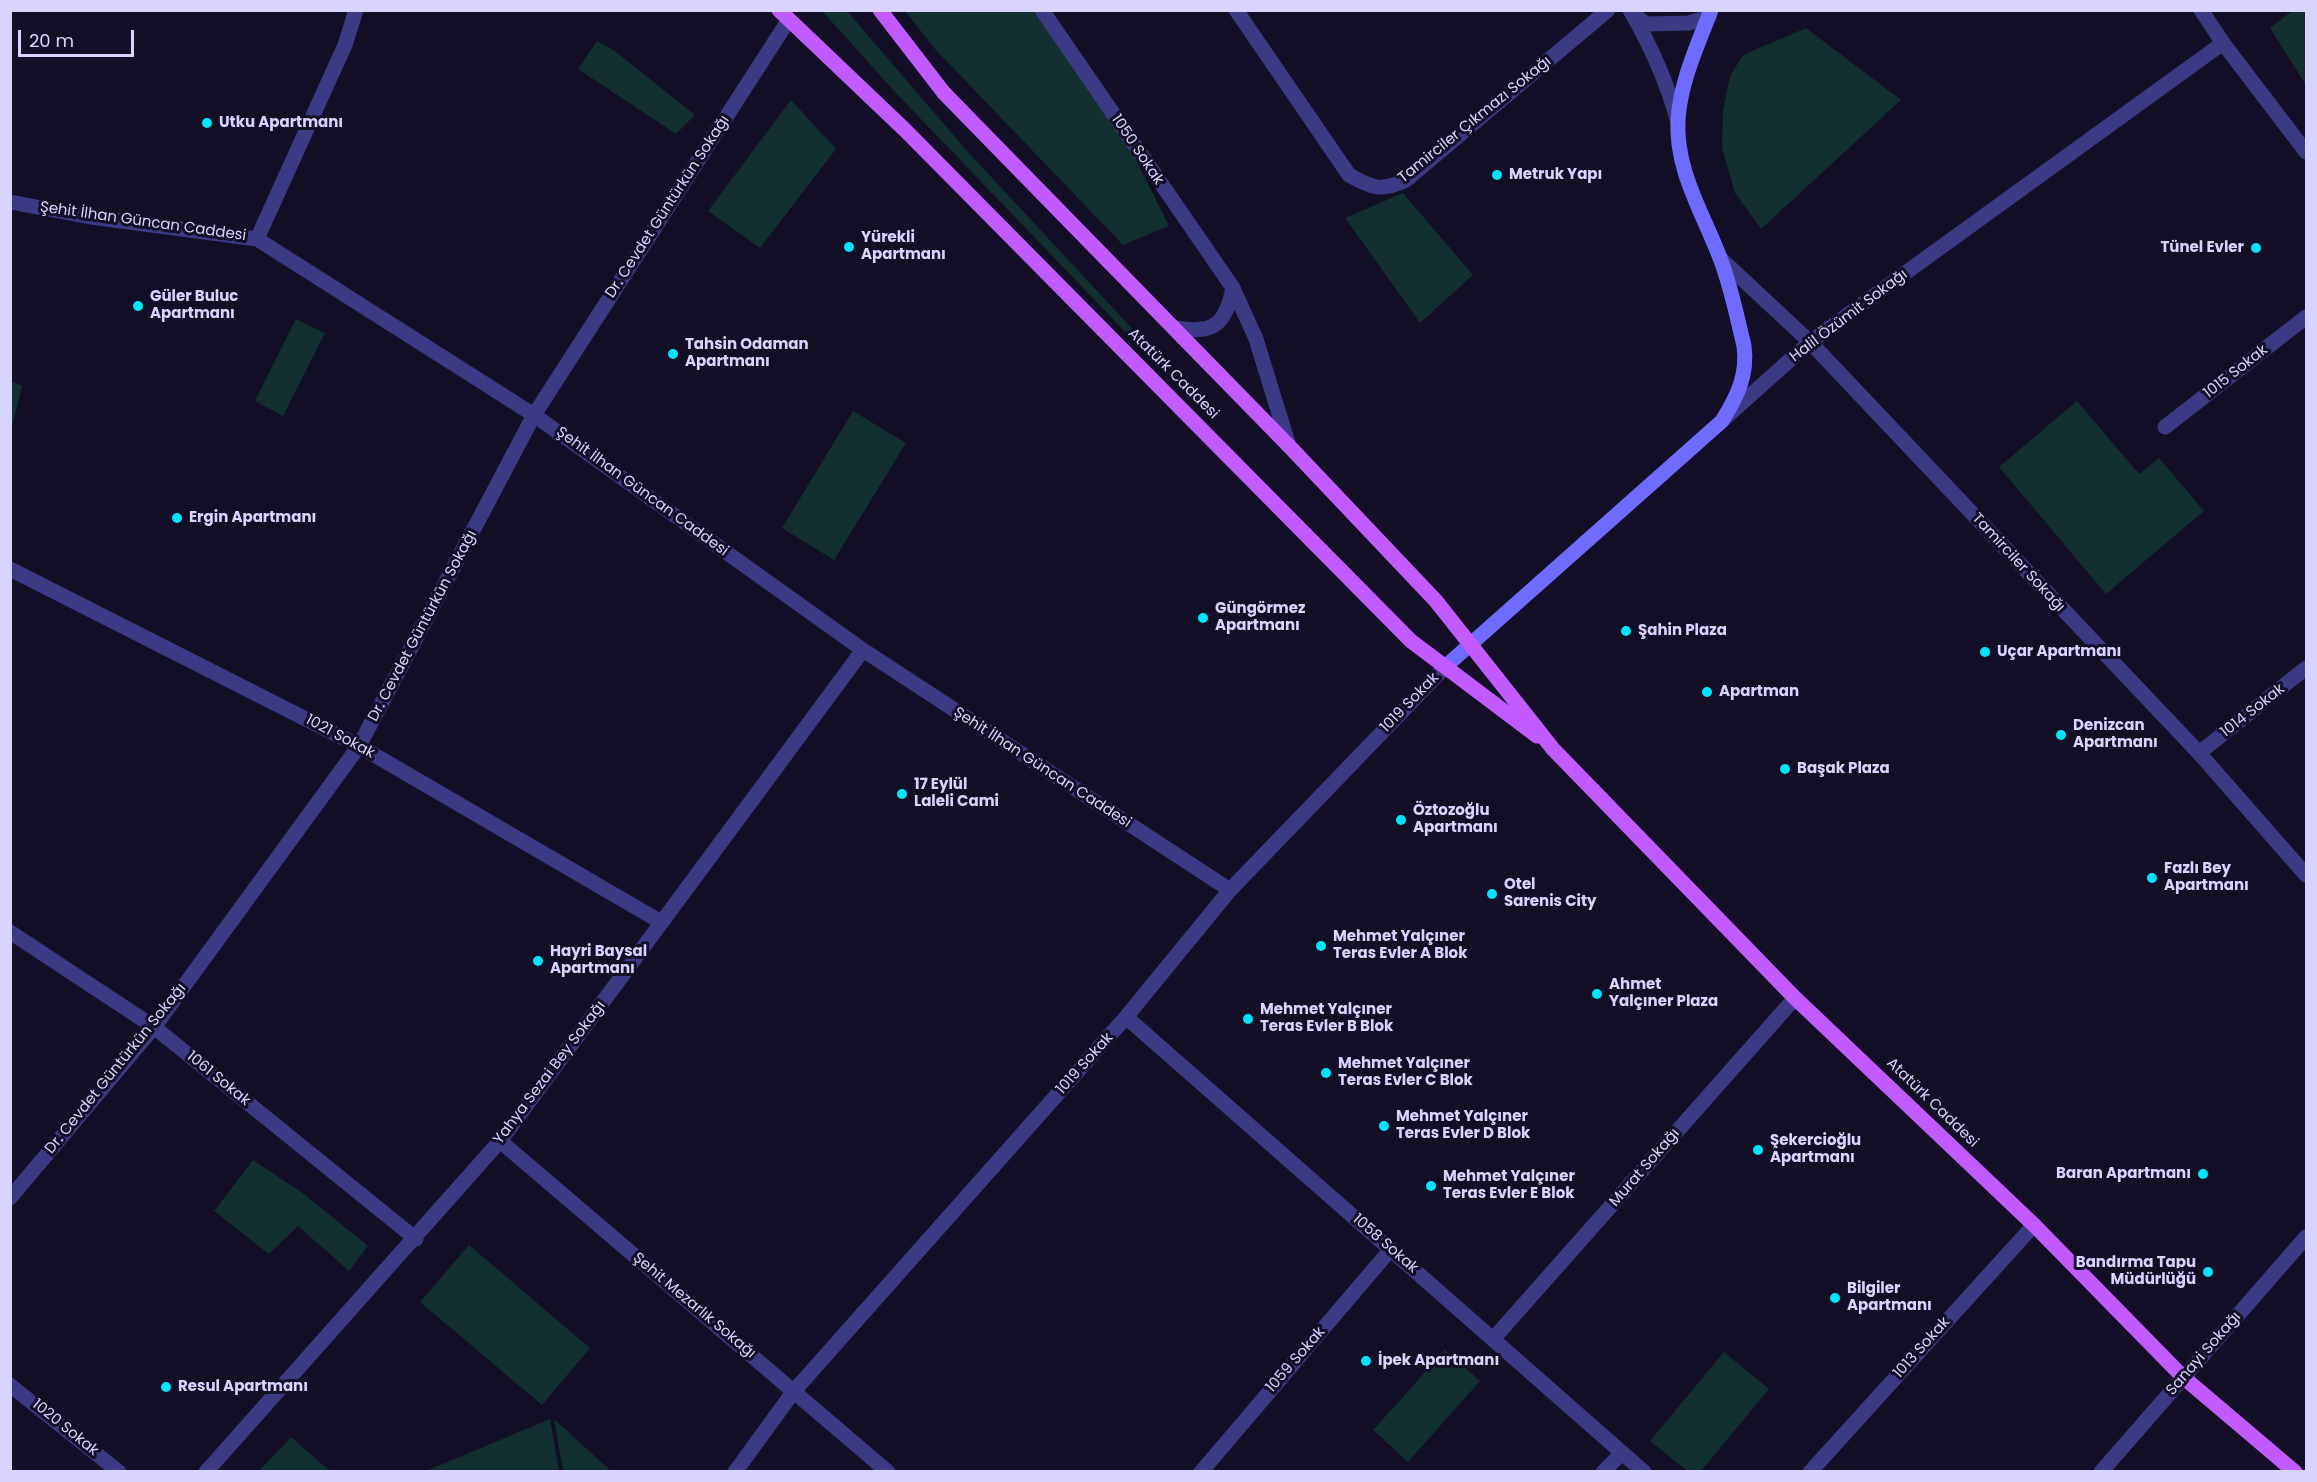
<!DOCTYPE html>
<html>
<head>
<meta charset="utf-8">
<style>
	body { margin:0 }
	#map { position:relative; width:2317px; height:1482px; overflow:hidden; background:#130f26; font-family:Poppins,sans-serif }
	canvas { display:block }
	.frame { position:absolute; inset:0; border:12px solid #d9d4ff; pointer-events:none }
	.scale { position:absolute; left:18px; top:30px; width:116px; height:27px; box-sizing:border-box; border:3px solid #d9d4ff; border-top:0; padding-left:8px; font-size:18px; line-height:21px; white-space:nowrap; color:#d9d4ff; -webkit-text-stroke:4px #130f26; paint-order:stroke }
</style>
</head>
<body>
<div id="map">
<canvas width="2317" height="1482"></canvas>
<div class="frame"></div>
<div class="scale">20 m</div>
</div>
<script>
const ctx = document.querySelector('canvas').getContext('2d');
ctx.lineJoin = 'round';
function fill(path, color) { ctx.fillStyle = color; ctx.fill(path, 'evenodd'); }
function trace(path, color, width, dash) { ctx.strokeStyle = color; ctx.lineWidth = width; ctx.lineCap = dash ? 'butt' : 'round'; ctx.setLineDash(dash || []); ctx.stroke(path); }
function drawText(font, color, halo, rows, align = 'center') {
  ctx.font = font + ' Poppins,sans-serif'; ctx.lineWidth = 6; ctx.setLineDash([]); ctx.textBaseline = 'middle'; ctx.strokeStyle = halo; ctx.fillStyle = color; for (const [text, x, y, turn = 0] of rows) {
    ctx.save(); ctx.translate(x, y); ctx.rotate((+turn || 0) * Math.PI / 180); ctx.textAlign = isNaN(turn) ? turn : align; if (halo) ctx.strokeText(text, 0, 0); ctx.fillText(text, 0, 0); ctx.restore();
  }
}
fill(new Path2D(`
	M822 11H847L968 152 1139 336 1134 341 895 92Z
	M905 11H1035L1131 150 1169 226 1123 245 935 49Z
	M2292 11H2306V85L2270 28Z
	M1806 28 1901 100 1761 229 1735 193 1722 148 1723 111 1730 76 1743 55Z
	M597 41 615 51 695 115 676 134 578 69Z
	M791 100 836 149 760 248 708 211Z
	M1403 193 1473 275 1420 323 1345 218Z
	M296 319 325 333 283 416 255 401Z
	M11 381 22 386 11 430Z
	M2077 401 2139 474 2159 458 2204 511 2106 594 1999 467Z
	M853 411 906 443 834 560 782 528Z
	M253 1160 304 1194 368 1246 349 1271 298 1226 269 1254 214 1211Z
	M469 1245 590 1348 542 1405 420 1302Z
	M1445 1350 1480 1381 1408 1462 1373 1430Z
	M1724 1352 1769 1389 1701 1471H1687L1650 1441Z
	M550 1419 559 1471H426Z
	M554 1419 611 1471H563Z
	M291 1437 330 1471H259Z`), '#12302f');
trace(new Path2D(`
	M1042 10 1233 288 1256 339 1289 446
	M1236 10 1349 175C1372 188 1381 192 1406 180L1608 10
	M2223 43 2306 152
	M257 239 345 45 356 10
	M1175 328C1213 334 1225 326 1233 288
	M2165 427 2306 317
	M10 569 359 746 661 922
	M2199 753 2306 668
	M10 932 154 1027 416 1239
	M10 1198 154 1027 359 746 534 415 788 21
	M1494 1338 1795 998
	M735 1472 794 1391
	M1201 1472 1391 1249
	M1603 1472 1622 1453
	M1810 1472 2034 1225`), '#3d3a85', 15);
trace(new Path2D(`
	M1630 10C1651 46 1667 82 1678 122
	M1635 15 1646 24 1689 23 1709 17
	M10 202 91 217 257 239 534 415 863 650 1230 890
	M1721 259 1810 342 2199 753 2306 875
	M1724 419 1810 342 2223 43 2201 10
	M1126 1017 1644 1472
	M500 1141 888 1472
	M10 1385 119 1472
	M794 1391 1126 1017 1230 890 1446 666
	M206 1472 500 1141 863 650
	M2101 1472 2306 1237`), '#3d3a85', 15);
trace(new Path2D(`
	M1446 666 1722 421C1737 397 1748 375 1744 346 1737 317 1731 286 1720 258 1703 213 1675 170 1678 119 1681 80 1697 47 1711 10`), '#6f6bff', 15);
trace(new Path2D(`
	M779 10 905 130 1411 641 1537 736
	M880 10 944 93 1289 446 1436 601 1553 749 1795 998 2034 1225 2183 1377 2295 1472`), '#c25bff', 15);
for (const [x, y, r, color] of [
	[207,123,6,"#00e5ff"],
	[1497,175,6,"#00e5ff"],
	[849,247,6,"#00e5ff"],
	[2256,248,6,"#00e5ff"],
	[138,306,6,"#00e5ff"],
	[673,354,6,"#00e5ff"],
	[177,518,6,"#00e5ff"],
	[1203,618,6,"#00e5ff"],
	[1626,631,6,"#00e5ff"],
	[1985,652,6,"#00e5ff"],
	[1707,692,6,"#00e5ff"],
	[2061,735,6,"#00e5ff"],
	[1785,769,6,"#00e5ff"],
	[902,794,6,"#00e5ff"],
	[1401,820,6,"#00e5ff"],
	[2152,878,6,"#00e5ff"],
	[1492,894,6,"#00e5ff"],
	[1321,946,6,"#00e5ff"],
	[538,961,6,"#00e5ff"],
	[1597,994,6,"#00e5ff"],
	[1248,1019,6,"#00e5ff"],
	[1326,1073,6,"#00e5ff"],
	[1384,1126,6,"#00e5ff"],
	[1758,1150,6,"#00e5ff"],
	[2203,1174,6,"#00e5ff"],
	[1431,1186,6,"#00e5ff"],
	[2208,1272,6,"#00e5ff"],
	[1835,1298,6,"#00e5ff"],
	[1366,1361,6,"#00e5ff"],
	[166,1387,6,"#00e5ff"]
]) { const dot = new Path2D(); dot.arc(x, y, r, 0, 2 * Math.PI); ctx.fillStyle = color; ctx.fill(dot); trace(dot, '#130f26', 2); }
drawText('15px', '#d9d4ff', '#130f26', [
	["Tamirciler Çıkmazı Sokağı",1475,120,-39],
	["1050 Sokak",1137,150,56],
	["Dr. Cevdet Güntürkün Sokağı",668,207,-57],
	["Şehit İlhan Güncan Caddesi",143,222,8],
	["Halil Özümit Sokağı",1849,316,-37],
	["1015 Sokak",2236,372,-38],
	["Atatürk Caddesi",1173,374,45],
	["Şehit İlhan Güncan Caddesi",642,492,36],
	["Tamirciler Sokağı",2018,563,47],
	["Dr. Cevdet Güntürkün Sokağı",423,626,-62],
	["1019 Sokak",1410,703,-46],
	["1014 Sokak",2253,711,-38],
	["1021 Sokak",340,737,28],
	["Şehit İlhan Güncan Caddesi",1042,768,33],
	["1019 Sokak",1085,1064,-48],
	["Dr. Cevdet Güntürkün Sokağı",116,1069,-51],
	["Yahya Sezai Bey Sokağı",550,1073,-53],
	["1061 Sokak",218,1079,39],
	["Atatürk Caddesi",1932,1103,44],
	["Murat Sokağı",1645,1168,-49],
	["1058 Sokak",1385,1244,41],
	["Şehit Mezarlık Sokağı",694,1306,40],
	["1013 Sokak",1922,1348,-48],
	["Sanayi Sokağı",2204,1354,-49],
	["1059 Sokak",1296,1360,-49],
	["1020 Sokak",65,1428,39]
]);
drawText('bold 15px', '#d9d4ff', '#130f26', [
	["Utku Apartmanı",219,123],
	["Metruk Yapı",1509,175],
	["Yürekli",861,238],
	["Apartmanı",861,255],
	["Tünel Evler",2244,248,"right"],
	["Güler Buluc",150,297],
	["Apartmanı",150,314],
	["Tahsin Odaman",685,345],
	["Apartmanı",685,362],
	["Ergin Apartmanı",189,518],
	["Güngörmez",1215,609],
	["Apartmanı",1215,626],
	["Şahin Plaza",1638,631],
	["Uçar Apartmanı",1997,652],
	["Apartman",1719,692],
	["Denizcan",2073,726],
	["Apartmanı",2073,743],
	["Başak Plaza",1797,769],
	["17 Eylül",914,785],
	["Laleli Cami",914,802],
	["Öztozoğlu",1413,811],
	["Apartmanı",1413,828],
	["Fazlı Bey",2164,869],
	["Apartmanı",2164,886],
	["Otel",1504,885],
	["Sarenis City",1504,902],
	["Mehmet Yalçıner",1333,937],
	["Teras Evler A Blok",1333,954],
	["Hayri Baysal",550,952],
	["Apartmanı",550,969],
	["Ahmet",1609,985],
	["Yalçıner Plaza",1609,1002],
	["Mehmet Yalçıner",1260,1010],
	["Teras Evler B Blok",1260,1027],
	["Mehmet Yalçıner",1338,1064],
	["Teras Evler C Blok",1338,1081],
	["Mehmet Yalçıner",1396,1117],
	["Teras Evler D Blok",1396,1134],
	["Şekercioğlu",1770,1141],
	["Apartmanı",1770,1158],
	["Baran Apartmanı",2191,1174,"right"],
	["Mehmet Yalçıner",1443,1177],
	["Teras Evler E Blok",1443,1194],
	["Bandırma Tapu",2196,1263,"right"],
	["Müdürlüğü",2196,1280,"right"],
	["Bilgiler",1847,1289],
	["Apartmanı",1847,1306],
	["İpek Apartmanı",1378,1361],
	["Resul Apartmanı",178,1387]
], 'left');
</script>
</body>
</html>
